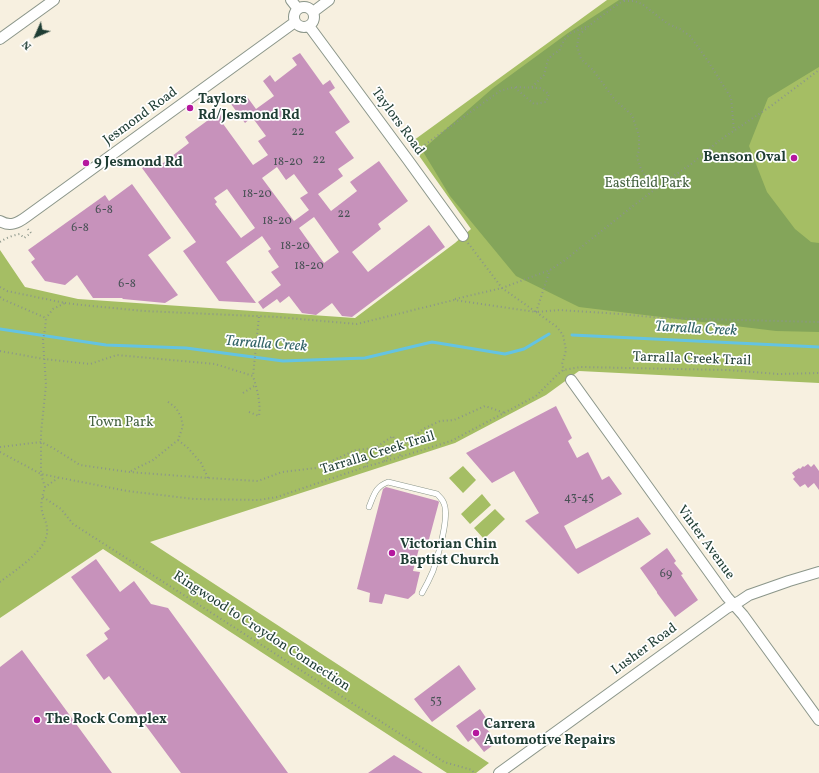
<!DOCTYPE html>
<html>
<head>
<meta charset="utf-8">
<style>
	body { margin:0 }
	#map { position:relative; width:819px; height:773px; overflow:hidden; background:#f7f0e0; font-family:Vollkorn,serif }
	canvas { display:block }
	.north { position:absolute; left:16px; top:16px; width:40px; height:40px; -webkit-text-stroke:3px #fff; paint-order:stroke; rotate:225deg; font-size:11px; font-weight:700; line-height:16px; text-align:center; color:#1f3d34 }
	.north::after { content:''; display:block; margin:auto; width:14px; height:18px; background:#1f3d34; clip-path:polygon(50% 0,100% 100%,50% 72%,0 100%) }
</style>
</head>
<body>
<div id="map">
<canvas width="819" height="773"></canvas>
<div class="north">N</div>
</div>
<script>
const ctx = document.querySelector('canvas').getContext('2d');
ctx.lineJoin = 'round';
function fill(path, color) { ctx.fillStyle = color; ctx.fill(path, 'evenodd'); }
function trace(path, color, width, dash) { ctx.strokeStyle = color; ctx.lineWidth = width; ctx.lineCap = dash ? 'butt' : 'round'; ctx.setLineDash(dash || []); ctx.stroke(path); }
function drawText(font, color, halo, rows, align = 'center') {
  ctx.font = font + ' Vollkorn,serif'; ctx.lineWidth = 3.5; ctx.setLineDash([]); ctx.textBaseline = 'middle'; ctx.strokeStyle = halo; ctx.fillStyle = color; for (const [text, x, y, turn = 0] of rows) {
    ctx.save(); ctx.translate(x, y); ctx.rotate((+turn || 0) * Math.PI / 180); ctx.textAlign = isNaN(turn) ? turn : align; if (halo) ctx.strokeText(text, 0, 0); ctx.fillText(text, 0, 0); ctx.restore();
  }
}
fill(new Path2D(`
	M607 0H819V383L579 371 546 395 455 443 150 542 489 763 476 773H447L103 549 0 618V250L25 287 78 299 355 318 455 243 471 229 410 143Z
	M463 466 476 480 463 493 449 478Z
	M482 494 491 505 470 524 461 514Z
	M495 509 505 519 484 539 474 528Z`), '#a5be64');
fill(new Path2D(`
	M619 0H819V67L768 98 749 146 767 192 795 229 811 242 819 243V332L776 331 579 307 516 276 450 196 422 150 493 88 568 33Z`), '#84a55a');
trace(new Path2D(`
	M0 329 106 345 186 348 283 361 365 358 432 342 505 354 524 349 549 334
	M572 335 819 347`), '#64c3e2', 3);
fill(new Path2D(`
	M300 53 323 85 330 80 335 88 329 92 350 122 335 132 354 158 338 169 343 176 318 194 331 211 357 191 350 182 379 161 408 201 378 224 381 229 352 252 368 272 429 225 445 247 352 317 342 316 332 303 316 315 302 313 289 296 280 303 277 299 263 309 258 302 281 285 271 272 279 267 268 251 271 249 262 236 226 262 256 303 219 301 183 251 196 242 142 168 153 160 158 167 189 143 185 137 222 110 227 116 221 121 253 165 268 155 258 141 266 136 252 117 245 123 231 104 245 94 256 109 274 96 263 81 270 75 275 82 297 65 292 58ZM277 167 286 180 294 174 308 193 300 198 309 210 294 221 262 178ZM227 189 255 228 241 238 215 204 217 202 214 198ZM314 217 339 252 324 263 299 228Z
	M132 184 171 238 148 255 178 295 165 303 123 299 122 298H93L77 275 65 285 45 281 31 262 35 259 28 250 105 195 109 201Z
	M556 406 572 438 568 441 577 458 588 452 602 480 609 476 622 494 564 526 576 549 638 517 651 534 578 574 525 521 539 513 514 471 492 483 466 453Z
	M808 464 811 467 814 464 819 471V490L814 483 808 488 805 484 800 487 793 479 795 477 792 473 799 468 800 469 803 466 804 467Z
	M386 487 438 501 439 502 428 543 421 541 413 571 420 572 415 593 408 599 385 594 382 604 369 602 370 593 357 589 383 489Z
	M667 548 676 561 674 563 683 574 681 575 698 600 675 617 657 593V592L640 568Z
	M96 559 120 592 134 581 151 604 168 608 288 773H181L109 676 104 680 86 655 108 639 104 633 110 629 71 577Z
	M22 650 112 773H0V667Z
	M459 665 476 689 432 722 414 699Z
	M480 709 491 725 486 728 497 742 484 752 473 738 468 742 456 726Z
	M394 755 423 773H368Z`), '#c792bb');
const lane = new Path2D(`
	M369 507C374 495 375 487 388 482L437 494C441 498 444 501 445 507 448 522 438 556 433 571 430 578 426 586 422 593`);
const street = new Path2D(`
	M291 0 298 9
	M294 17a10 10 0 1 1 20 0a10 10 0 1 1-20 0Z
	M313 12 329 0
	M309 26 408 160 463 236
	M0 39 54 0
	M0 221C10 227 18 223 26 217L295 22
	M571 380 727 597 743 615 819 720
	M499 773 727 608 740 601 749 595 789 581 819 572`);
trace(lane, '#8b968a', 6);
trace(street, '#8b968a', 12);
trace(new Path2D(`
	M624 0 603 15 590 25 579 35 577 46 581 59 593 70 615 100 632 115 639 136V150L637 157 641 169 654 190
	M624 1H634L642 4 668 24 680 29 690 36 708 61 731 98 734 131
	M532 87 544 75 548 60 552 55 559 51 564 40 571 33 588 26
	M416 153 423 146 500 91 514 87 534 104 546 102 549 94 540 88 514 87
	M0 242C6 238 13 235 20 234L24 238 31 233 27 228
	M468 243 502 288 536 312 560 310 620 314 662 318 819 322
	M0 287 7 291 65 303 53 309 46 318
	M0 297 2 299 46 318 45 329 43 340 46 385 41 433V474L45 487
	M455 299 502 288 550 270 565 260 633 206 666 181 690 165 720 140 771 106 819 70
	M65 303 82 305 144 311 277 317 357 324 454 300 536 312 557 327 563 335 566 350 565 354 562 364 564 371
	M536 312 550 270
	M0 351 44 359 90 364 117 355 215 364 253 376 259 316
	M243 393 256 385
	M249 412 259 416C261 403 257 389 253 376
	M178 440 188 448 201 463 208 478
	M0 447 41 442 53 448 80 465 129 472 208 478 258 481 282 472 316 468 356 450 375 448 397 447 400 448V457
	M0 452 41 474 127 491 194 499 259 500 277 497 365 467 393 459 451 441 536 396 557 375 563 370 581 367 728 370 778 374 819 373
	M384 461 423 429 440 421 454 420 485 406 505 413
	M365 467 375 448 393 436 397 447
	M131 471 153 460 178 440 183 426 181 417 176 408 167 401
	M43 497 61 509 73 524 444 762 472 770 474 773
	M0 582C14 571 50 549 47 529 47 522 43 517 42 511 40 503 43 494 45 487L58 478`), '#8b968a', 2, [1, 3]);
trace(lane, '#fff', 5);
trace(street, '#fff', 10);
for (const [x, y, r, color] of [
	[190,108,4,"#b5179e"],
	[794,158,4,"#b5179e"],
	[86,163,4,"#b5179e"],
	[392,553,4,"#b5179e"],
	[37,720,4,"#b5179e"],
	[476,733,4,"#b5179e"]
]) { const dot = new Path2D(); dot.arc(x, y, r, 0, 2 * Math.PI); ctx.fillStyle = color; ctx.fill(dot); trace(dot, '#fff', 1.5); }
drawText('12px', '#495256', null, [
	["22",298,133],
	["22",319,161],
	["18-20",288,163],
	["18-20",257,195],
	["6-8",104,211],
	["22",344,215],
	["18-20",277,222],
	["6-8",80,229],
	["18-20",295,247],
	["18-20",309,267],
	["6-8",127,285],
	["43-45",579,499],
	["69",666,575],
	["53",436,702]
]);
drawText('bold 14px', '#1f3d34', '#fff', [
	["Taylors",198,100],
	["Rd/Jesmond Rd",198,116],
	["Benson Oval",786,158,"right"],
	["9 Jesmond Rd",94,163],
	["Victorian Chin",400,545],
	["Baptist Church",400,561],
	["The Rock Complex",45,720],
	["Carrera",484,725],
	["Automotive Repairs",484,741]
], 'left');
drawText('14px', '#1f3d34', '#fff', [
	["Jesmond Road",141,117,-36],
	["Taylors Road",397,122,54],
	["Tarralla Creek Trail",692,360,2],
	["Tarralla Creek Trail",378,454,-17],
	["Vinter Avenue",705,543,54],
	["Ringwood to Croydon Connection",261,632,33],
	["Lusher Road",645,650,-36]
]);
drawText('14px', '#476442', '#fff', [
	["Eastfield Park",647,184],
	["Town Park",121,423]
]);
drawText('italic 15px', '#346568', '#fff', [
	["Tarralla Creek",696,330,3],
	["Tarralla Creek",266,345,4]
]);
</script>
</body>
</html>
